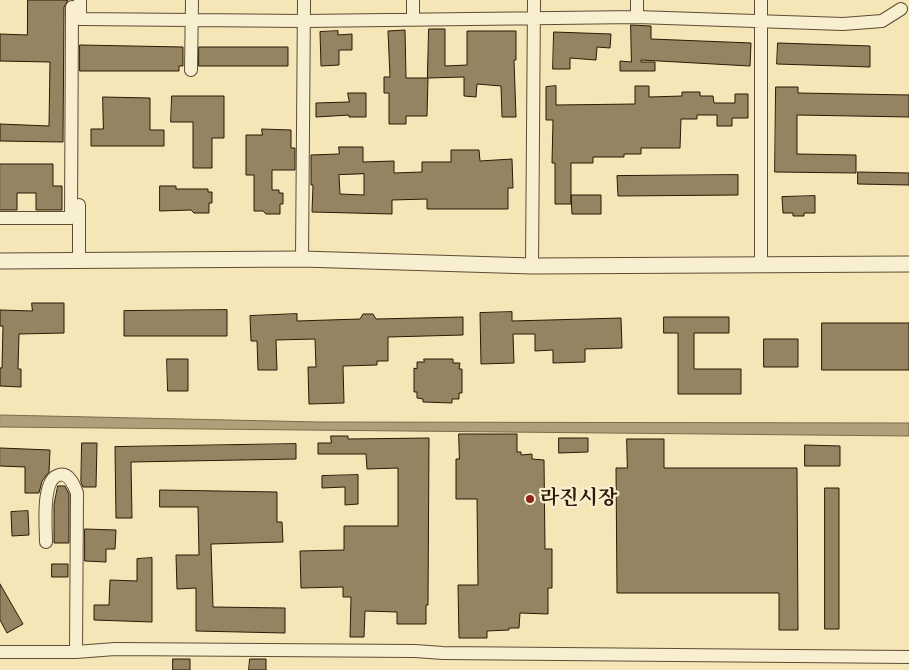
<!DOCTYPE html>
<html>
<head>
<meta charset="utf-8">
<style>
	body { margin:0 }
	canvas { display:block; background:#f4e6b7 }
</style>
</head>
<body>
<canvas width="909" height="670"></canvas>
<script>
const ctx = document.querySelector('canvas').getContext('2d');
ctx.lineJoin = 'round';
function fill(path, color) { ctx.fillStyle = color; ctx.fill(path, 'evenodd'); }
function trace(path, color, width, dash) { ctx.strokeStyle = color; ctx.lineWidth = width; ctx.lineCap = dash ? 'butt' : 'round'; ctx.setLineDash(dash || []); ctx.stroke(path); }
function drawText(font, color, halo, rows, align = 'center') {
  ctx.font = font + ' "Libre Bodoni","Noto Serif KR",serif'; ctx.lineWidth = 4.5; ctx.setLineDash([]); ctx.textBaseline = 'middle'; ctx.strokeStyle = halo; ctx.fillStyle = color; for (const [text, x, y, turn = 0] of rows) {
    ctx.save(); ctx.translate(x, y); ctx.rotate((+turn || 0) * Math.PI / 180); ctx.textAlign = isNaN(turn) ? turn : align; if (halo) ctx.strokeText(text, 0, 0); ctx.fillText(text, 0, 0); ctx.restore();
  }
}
const water = new Path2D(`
	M0 415 319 422 909 423V436L0 427Z`);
fill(water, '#b0a07a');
trace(water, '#7c6a4b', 1);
const building = new Path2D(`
	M28 0H68L64 7 63 142 0 141V124L49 126 50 62 0 61V34L27 35Z
	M631 25 651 26V39L751 43 750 66 641 60V62H655V71H620V61L631 62Z
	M429 29H445V66L467 65V31H516V60H514L516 117H502L501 86 477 84 476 97 464 96V77L428 78 427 116H406V124H389V93H384V77H390L388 31 405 30 406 78H427Z
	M338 31V35L352 34V50H339V65L321 66 320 32Z
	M554 32 611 34 610 48 597 47 596 60 570 58V69H553Z
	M778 43 870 46V67L777 64Z
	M80 45 183 47V66H179V71H80Z
	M199 47H288V66H199Z
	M556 86V105L635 104V86H649V97L682 96V92H700V96H713L714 103H735V94H748V118H732V126H717V115H697V119H681L680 148H641V154H624V157H593V163H571V195H601V214H572L571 195V204H555V163H552L553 120H546V87Z
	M776 87H798V93L909 95V117L797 115V154L856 155V173L775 172Z
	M348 93H366V117H349V115L316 117V103L349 102Z
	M172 96H224V138H212V168H193V122H171Z
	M103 97 150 98V130H164V146H91V129H103Z
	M262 129 291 130V148H295V170H272V190H279V193H283V204H280V214H266L263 211H254V175H246V135H262Z
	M339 147H363V162L394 161V173L422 172V162H451V150H479L480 161 512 159 513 188H508V209H427V199L392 200V214L312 212 313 185H311V155L339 154ZM364 174V195L340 194 339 175Z
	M0 164H53V186H62V210H36V193H17V210H0Z
	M858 172 909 173V185L858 184Z
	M738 175V195L618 196 617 176Z
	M160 186H176V189H208V192H212V203H209V213H194L191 210 160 211Z
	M815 196V213H804V216H793V213H783L782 197Z
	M32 303H64V333L19 334 18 369H21V387L0 386V368H2L3 326H0V310L32 311Z
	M227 310V336H124V311Z
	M512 312V321L621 318 622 348 585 349V362L553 363V350L535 351V334H513L514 363 481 364 480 313Z
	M297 314V321L360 319 363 314H373L376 319 463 317V335L388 337V361H377V365L343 366 344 403 309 404 308 367H316L315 339 276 340 277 370H258L257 341H251L250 316Z
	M664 317H729V333H694V369H741V394H678V333H664Z
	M822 323H909V370H822Z
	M764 339H798V367H764Z
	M167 359H188V391H168Z
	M424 359H453V363H460L459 369H462V393H459V399H452V403L423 402V399L417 398V392H414V368L417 369V362H424Z
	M459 434H517V452H521V455L532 454V459L544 460 545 549H552V588H548V614L520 613 519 628H509V630L487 631V638H459L458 585H478L477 499H456V459H459Z
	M331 436H348V439L429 438 428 605H426V624H397V612L365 611 364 637H350L351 597H343V587L301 588 300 551 344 550V526H398V468L367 469 366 454H318V443H331Z
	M559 438H588V452L559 453Z
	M627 439H664V468H797L798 630H779V593H617L616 468H627Z
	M82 443H97L96 487H83L81 482Z
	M296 444V459L131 462 132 518H116L115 447Z
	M805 445 840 446V466H805Z
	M0 448 50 450 49 472 42 481 39 493H25V467L0 466Z
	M358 475V504L345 505V487L322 488V476Z
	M58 486H65L69 494V543H54V505Z
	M825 488H839V629H825Z
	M160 490 277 492V522H282L283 542 211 544 213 607 285 608V633L196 631V588L177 589 176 555H199L198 507H160Z
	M28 511 29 535 12 536 11 512Z
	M85 529 116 530 115 549H106V562L85 561Z
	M152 558V622L94 620V605H109L110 580 137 581V559Z
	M52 564H68V577H52Z
	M0 584 23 624 7 633 0 620Z
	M173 659H190V670H173Z
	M250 659H266V670H249Z`);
fill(building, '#948462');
trace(building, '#2d1905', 1);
const minor = new Path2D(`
	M80 0V19L304 21 637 17 843 24 882 21 901 9
	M761 0V265
	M637 17V0
	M413 19V0
	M191 70 192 0
	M79 205V260
	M0 218H71L72 7
	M302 259 304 0
	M532 266 534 0
	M46 542C46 527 41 479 59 475 69 472 74 485 77 493L76 652
	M0 652H76L115 649 415 651 443 653 909 657`);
const tertiary = new Path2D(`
	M0 261 302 259 532 266 909 264`);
trace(minor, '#5f4c32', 14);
trace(tertiary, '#5f4c32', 17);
trace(minor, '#f8efd0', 12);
trace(tertiary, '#f8efd0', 15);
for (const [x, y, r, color] of [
	[530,499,5,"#8f2418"]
]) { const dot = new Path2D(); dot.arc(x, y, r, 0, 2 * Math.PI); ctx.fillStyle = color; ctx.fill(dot); trace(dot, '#f8efd0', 2); }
drawText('bold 20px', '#2d1905', '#f8efd0', [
	["라진시장",540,499]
], 'left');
</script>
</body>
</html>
